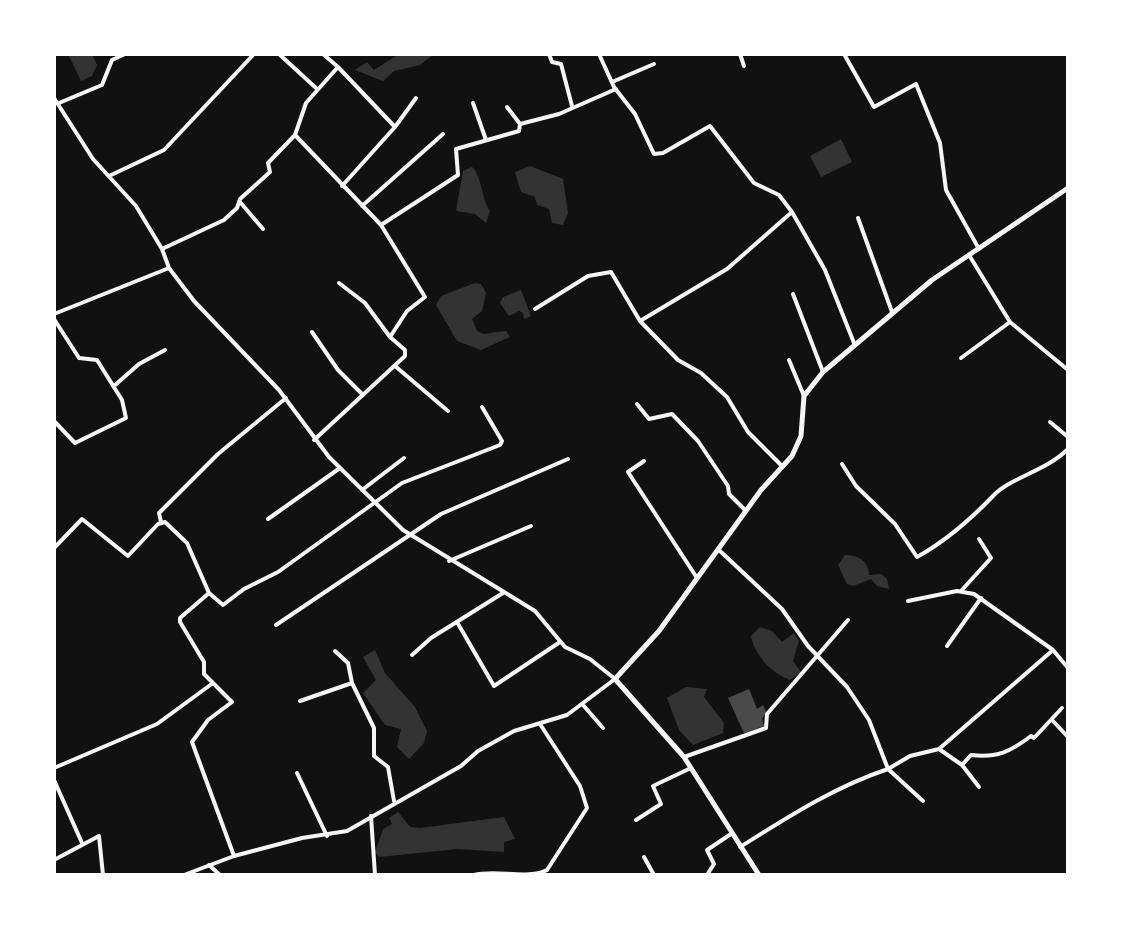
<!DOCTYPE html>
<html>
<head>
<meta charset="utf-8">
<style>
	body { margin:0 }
	#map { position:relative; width:1122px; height:929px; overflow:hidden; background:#111; font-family:"Roboto Condensed",sans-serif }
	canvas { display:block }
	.frame { position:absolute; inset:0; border:56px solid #fff; pointer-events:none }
</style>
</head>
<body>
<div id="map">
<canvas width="1122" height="929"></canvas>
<div class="frame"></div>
</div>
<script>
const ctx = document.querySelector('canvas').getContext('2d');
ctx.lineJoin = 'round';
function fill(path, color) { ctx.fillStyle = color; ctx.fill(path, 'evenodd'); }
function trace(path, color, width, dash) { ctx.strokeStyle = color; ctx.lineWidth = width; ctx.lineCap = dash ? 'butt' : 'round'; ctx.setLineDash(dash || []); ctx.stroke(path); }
fill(new Path2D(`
	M68 54H92L97 65 92 76 81 81Z
	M399 54H434L420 65 394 71 383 81 355 70 367 62 374 70Z
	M841 139 852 162 821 177 810 156Z
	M530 166 563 179 568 213 563 225 552 223 549 209 537 205 535 197 521 192 515 172Z
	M472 167C482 176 481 198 490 211L486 223 475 214 456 211 463 171Z
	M475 283 481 284 486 293 482 311 472 319 477 331 483 334 506 331 510 337 481 350 457 341 436 305 441 296Z
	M521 290 531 316 524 319 523 313 519 311 509 316 500 303 503 297Z
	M845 555C858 555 869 561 869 575L881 574 887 579 889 589 877 586 871 579 853 586 847 584 838 565Z
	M760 627 772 631 782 642 794 633 799 641 793 661 801 672 790 680C772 673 755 656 751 636Z
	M375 650 385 673 415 707 427 731 424 743 409 759 397 747 401 729 385 725 363 693 376 680 363 657Z
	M686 687 707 689 704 697 724 723 723 733 693 745 679 730 667 698Z
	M398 812 410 827 420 828 504 817 515 839 504 842V852L457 849 379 857 375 852 383 829 392 824 389 818Z`), '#333');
fill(new Path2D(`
	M749 689 757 709 763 705 766 712 762 719 764 726 744 733 728 698Z`), '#4a4a4a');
trace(new Path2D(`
	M279 54 316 88
	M549 54 552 62 561 64 572 106
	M599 54 614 87 635 114 654 154 663 153 710 126 754 183 779 195 792 212 727 269 640 321
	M740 54 744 66
	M844 54 874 107 916 84 940 143 946 190 979 249
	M338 67 395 127 342 186
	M612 82 654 64
	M54 98 93 159 136 206 162 249 169 268 194 301 279 390 329 457 403 530 535 611 565 647 590 659 615 679
	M59 103 102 85 112 60 125 54
	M473 103 486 140
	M507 107 520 124
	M395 127 416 98
	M295 135 306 103 338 67 323 54
	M109 176 164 150 254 54
	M240 202 263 229
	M362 206 443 134
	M792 212 825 270 854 343
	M858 218 892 312
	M381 225 458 175 456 149 519 131 520 124 559 114 616 89
	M162 249 224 220 237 208 240 199 270 172 268 163 295 135 381 225 425 297 407 311 390 337 405 350V356L314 440
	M969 255 1010 322 1068 370
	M339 283 365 303 390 337
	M793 294 823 372
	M535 309 588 276 611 272 640 321 678 360 701 373 727 397 748 432 782 466
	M54 314 169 268
	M54 319 79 358 97 360 122 400 126 418 75 443 54 421
	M312 332 338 370 363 395
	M961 358 1010 322
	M789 360 804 396
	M395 366 448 411
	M114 386 139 364 165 350
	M637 404 649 419 672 414 698 441 728 486 729 494 745 510
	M1050 422 1068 437
	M644 461 628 472 697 578
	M842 464 856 486 895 524 917 557C946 541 972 518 994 495 1012 477 1046 471 1068 449
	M362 490 404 458
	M268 519 340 468
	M161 522 159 513 218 454 286 398
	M54 548 82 519 128 556 158 524 165 522 187 543 209 593 223 605 244 589 278 572 402 483 500 445 502 441 482 407
	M720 551 782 609 808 646 847 687 869 720 888 769C834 787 788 817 740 847
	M449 561 531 526
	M961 591 991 558 979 539
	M209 593 180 618V622L204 662V674L213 683
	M908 601 957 591 974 594 1053 650 939 749 910 756 888 769 923 801
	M457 622 494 686 560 642
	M276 625 441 514 568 459
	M947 646 981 598
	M1053 650 1068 668
	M335 651 348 663 352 683
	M412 655 431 638 503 593
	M300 701 352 683 374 728V756L388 767 394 801
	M583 705 603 728
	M1052 720 1068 737
	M939 749 962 765 979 787
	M684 757 766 728 767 714 848 620
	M962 765 971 755C997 758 1010 752 1031 736L1034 738 1062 708
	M54 768 157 724 213 683 232 702 208 720 192 742 234 856
	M297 773 327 836
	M54 780 82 843
	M371 816 375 875
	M636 820 661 804 653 786 691 768
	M644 857 654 875
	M54 860 99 836 103 875
	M209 865 220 875
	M474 875C495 869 529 880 547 870L587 808 580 786 540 724
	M707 875 714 864 707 850 731 834`), '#f5f5f5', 4);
trace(new Path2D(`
	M184 875 234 856 302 838 347 831 461 766 478 751 514 731 567 715 615 679`), '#f5f5f5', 4);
trace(new Path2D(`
	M759 875 684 757 615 679 659 631 761 490 792 456 801 436 804 396 823 372 932 280 1068 188`), '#f5f5f5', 5);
</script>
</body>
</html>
